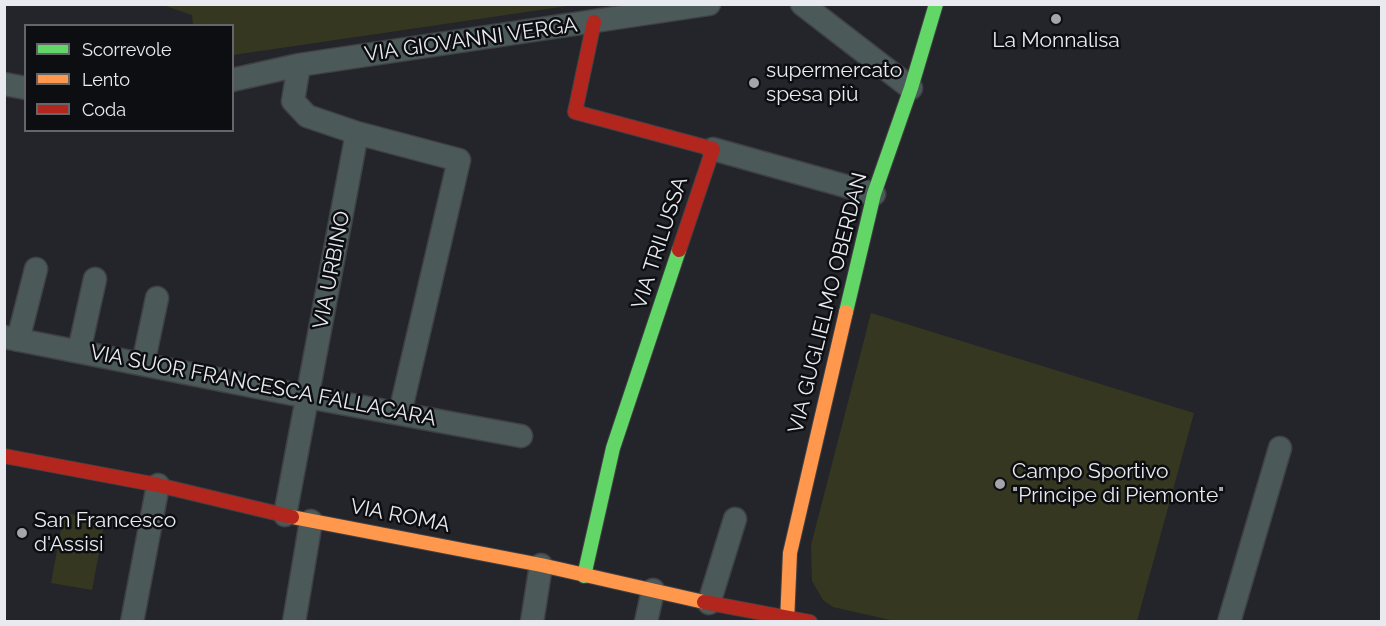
<!DOCTYPE html>
<html>
<head>
<meta charset="utf-8">
<style>
	body { margin:0 }
	#map { position:relative; width:1386px; height:626px; overflow:hidden; background:#24252a; font-family:Raleway,sans-serif }
	canvas { display:block }
	.frame { position:absolute; inset:0; border:6px solid #e8eaef; pointer-events:none }
	.legend { position:absolute; left:24px; top:24px; width:210px; height:108px; box-sizing:border-box; background:#0d0e11; border:2px solid #65666a; margin:0; padding:8px 10px; list-style:none; font-size:18px; color:#e8eaef }
	.legend li { display:flex; align-items:center; gap:12px; height:30px }
	.legend b { width:30px; border:2px solid #65666a }
</style>
</head>
<body>
<div id="map">
<canvas width="1386" height="626"></canvas>
<div class="frame"></div>
<ul class="legend">
<li><b style="height:8px;background:#63d668"></b>Scorrevole</li>
<li><b style="height:8px;background:#ff974d"></b>Lento</li>
<li><b style="height:8px;background:#b3261e"></b>Coda</li>
</ul>
</div>
<script>
const ctx = document.querySelector('canvas').getContext('2d');
ctx.lineJoin = 'round';
function fill(path, color) { ctx.fillStyle = color; ctx.fill(path, 'evenodd'); }
function trace(path, color, width, dash) { ctx.strokeStyle = color; ctx.lineWidth = width; ctx.lineCap = dash ? 'butt' : 'round'; ctx.setLineDash(dash || []); ctx.stroke(path); }
function drawText(font, color, halo, rows, align = 'center') {
  ctx.font = font + ' Raleway,sans-serif'; ctx.lineWidth = 5; ctx.setLineDash([]); ctx.textBaseline = 'middle'; ctx.strokeStyle = halo; ctx.fillStyle = color; for (const [text, x, y, turn = 0] of rows) {
    ctx.save(); ctx.translate(x, y); ctx.rotate((+turn || 0) * Math.PI / 180); ctx.textAlign = isNaN(turn) ? turn : align; if (halo) ctx.strokeText(text, 0, 0); ctx.fillText(text, 0, 0); ctx.restore();
  }
}
fill(new Path2D(`
	M163 5V4L574 5 233 55 232 26 193 25 192 15Z
	M871 313 1194 413 1137 621 899 622 833 607 823 600 812 581 811 545Z
	M64 513 105 520 92 590 51 583Z`), '#353720');
const street = new Path2D(`
	M802 4 911 88
	M232 80 299 65 709 4
	M4 84 26 88
	M357 133 459 160 400 413
	M713 149 874 194
	M4 337 308 397 521 436
	M18 340 36 269
	M79 351 95 279
	M143 364 157 298
	M285 515 357 133 307 116 293 101 299 65
	M709 603 735 519
	M132 622 158 485
	M294 622 311 521
	M532 622 541 565
	M646 622 653 590
	M1229 622 1280 448`);
const fast = new Path2D(`
	M846 312 874 194 911 88 936 4
	M584 576 613 448 679 250`);
const slow = new Path2D(`
	M292 517 541 565 704 602
	M787 622 790 553 846 312`);
const jam = new Path2D(`
	M594 22 575 112 713 149 679 250
	M4 456 158 485 292 517
	M704 602 810 622`);
trace(street, '#404145', 25);
trace(fast, '#404145', 16);
trace(slow, '#404145', 16);
trace(jam, '#404145', 16);
trace(street, '#4b5959', 22);
trace(fast, '#63d668', 14);
trace(slow, '#ff974d', 14);
trace(jam, '#b3261e', 14);
for (const [x, y, r, color] of [
	[1056,19,6,"#a3a5aa"],
	[754,83,6,"#a3a5aa"],
	[1000,484,6,"#a3a5aa"],
	[22,533,6,"#a3a5aa"]
]) { const dot = new Path2D(); dot.arc(x, y, r, 0, 2 * Math.PI); ctx.fillStyle = color; ctx.fill(dot); trace(dot, '#0d0e11', 2); }
drawText('21px', '#e8eaef', '#0d0e11', [
	["VIA GIOVANNI VERGA",471,40,-8],
	["VIA TRILUSSA",660,243,-72],
	["VIA URBINO",332,270,-79],
	["VIA GUGLIELMO OBERDAN",828,303,-76],
	["VIA SUOR FRANCESCA FALLACARA",263,386,11],
	["VIA ROMA",400,516,11]
]);
drawText('21px', '#e8eaef', '#0d0e11', [
	["La Monnalisa",1056,41,"center"],
	["supermercato",766,71],
	["spesa più",766,95],
	["Campo Sportivo",1012,472],
	["\"Principe di Piemonte\"",1012,496],
	["San Francesco",34,521],
	["d'Assisi",34,545]
], 'left');
</script>
</body>
</html>
